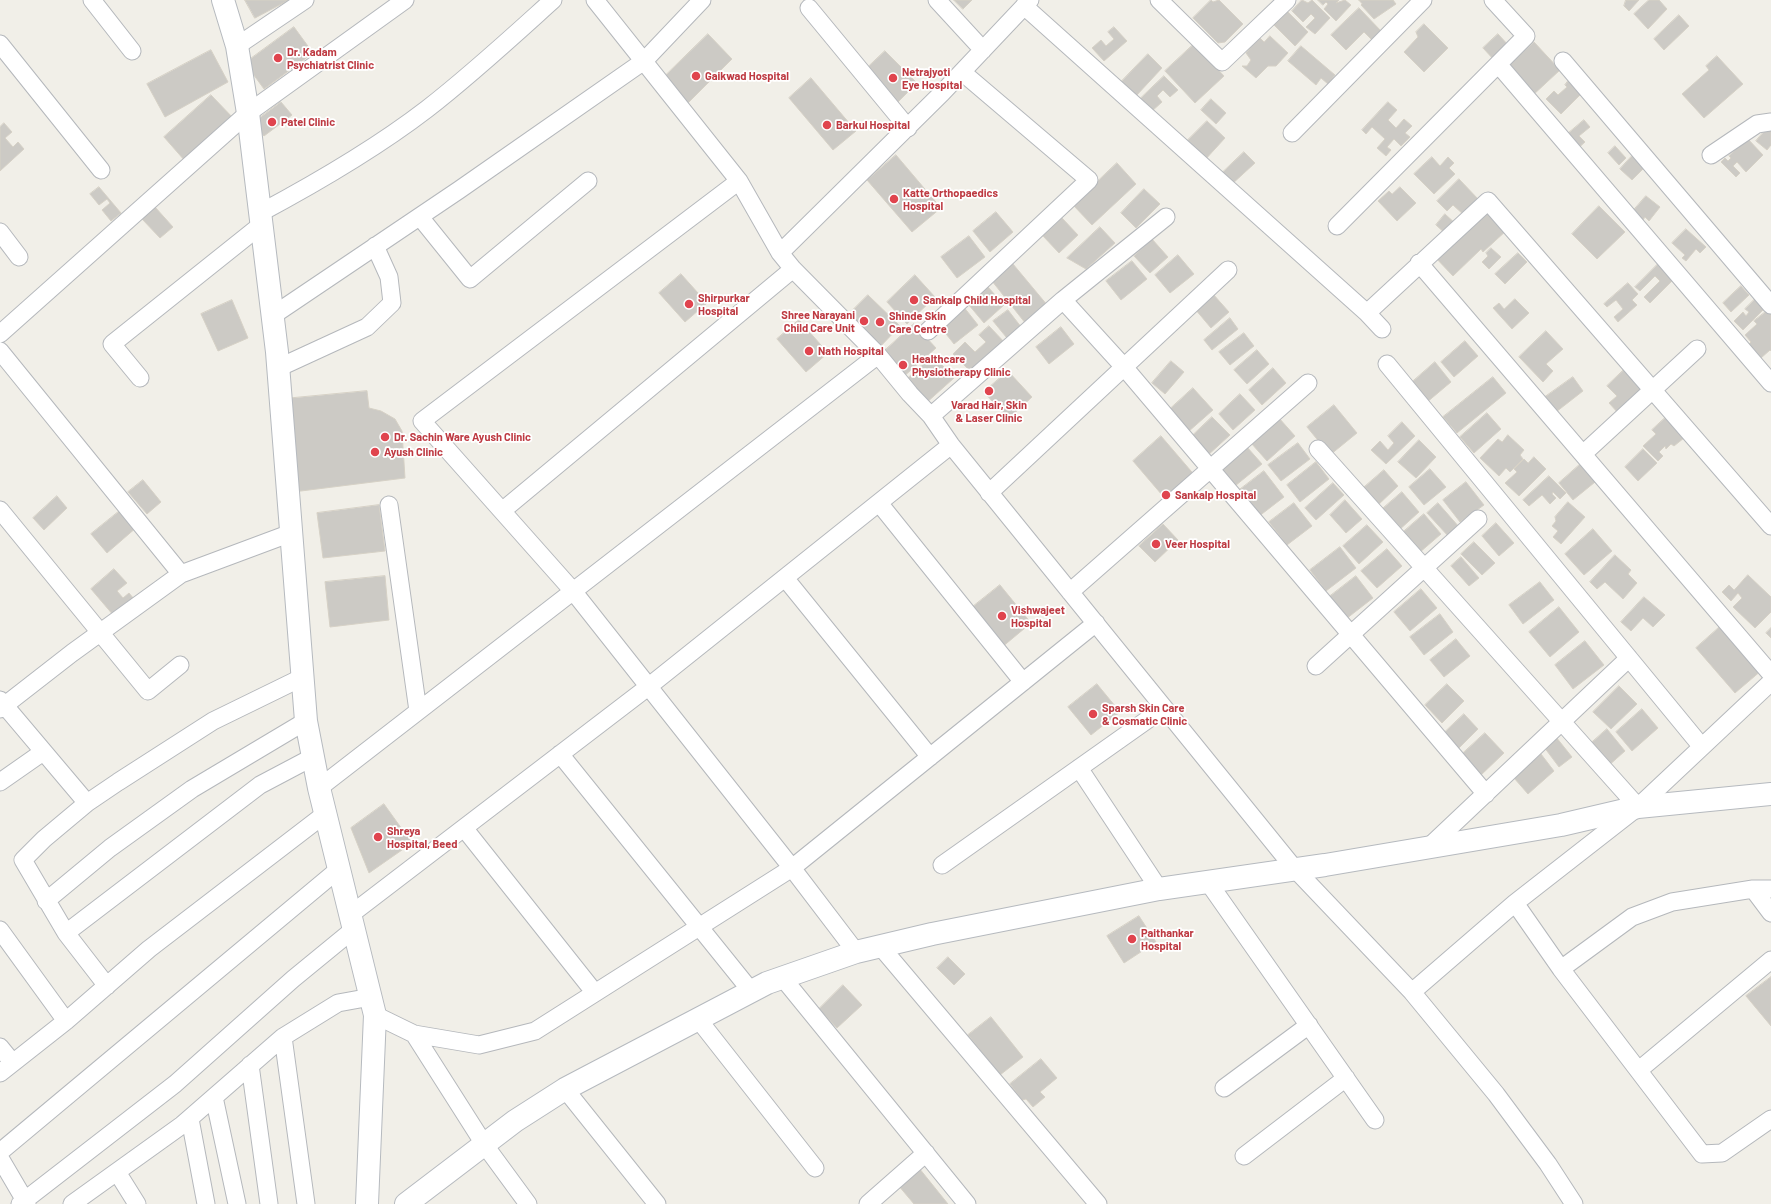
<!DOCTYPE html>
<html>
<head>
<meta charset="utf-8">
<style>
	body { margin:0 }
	canvas { display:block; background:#f1efe8 }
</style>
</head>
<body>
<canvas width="1771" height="1204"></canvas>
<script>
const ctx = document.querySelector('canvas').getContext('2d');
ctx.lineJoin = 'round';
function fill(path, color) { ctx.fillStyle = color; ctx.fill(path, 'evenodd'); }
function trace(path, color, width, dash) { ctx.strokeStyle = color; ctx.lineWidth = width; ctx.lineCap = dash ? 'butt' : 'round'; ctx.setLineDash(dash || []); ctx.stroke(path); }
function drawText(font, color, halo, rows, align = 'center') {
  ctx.font = font + ' Barlow,sans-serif'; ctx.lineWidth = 3.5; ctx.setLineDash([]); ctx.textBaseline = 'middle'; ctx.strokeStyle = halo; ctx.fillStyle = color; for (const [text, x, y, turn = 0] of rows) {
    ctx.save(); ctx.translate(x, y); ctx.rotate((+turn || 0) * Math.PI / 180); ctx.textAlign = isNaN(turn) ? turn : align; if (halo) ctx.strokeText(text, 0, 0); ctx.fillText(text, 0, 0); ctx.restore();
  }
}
const building = new Path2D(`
	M245 0H289L255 18Z
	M954 0H972L963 9Z
	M1211 0 1213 2 1219 0 1243 24 1225 42 1218 43 1193 18Z
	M1302 0 1308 3 1312 0 1330 18 1315 34 1306 27 1315 18 1311 14 1303 22 1292 11Z
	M1318 0H1339L1336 3 1345 0 1351 5 1336 21 1324 9 1328 4 1326 2 1323 5Z
	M1359 0H1393L1396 4 1374 19 1361 5 1362 4Z
	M1626 0H1639L1629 11 1624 6Z
	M1649 0H1659L1667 9 1648 29 1634 14Z
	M1359 8 1382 32 1373 41 1364 32 1346 50 1331 35Z
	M1287 11 1308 32 1295 46 1273 24Z
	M1679 15 1689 26 1664 50 1654 39Z
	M1424 24 1448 48 1424 72 1404 52 1418 37 1416 32Z
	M294 27 313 53 264 89 245 63Z
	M1114 27 1127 41 1104 61 1092 48 1101 40 1106 46 1114 39 1108 32Z
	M708 34 732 59 685 106 660 81Z
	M1498 34 1510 47 1495 61 1483 48Z
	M1270 36 1288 53 1276 66H1268L1256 78 1242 66H1247L1251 60 1246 53 1259 37 1264 42Z
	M1534 42 1560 70 1532 96 1506 68Z
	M1194 44 1224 76 1195 103 1165 71Z
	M1301 46 1335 75 1328 84 1321 78 1316 85 1288 61Z
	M211 50 228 82 165 117 147 84Z
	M885 51 917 83 895 105 863 72Z
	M1148 54 1162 68 1136 96 1121 82Z
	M1717 56 1743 84 1704 118 1682 94 1709 70 1706 66Z
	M1164 76 1178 90 1170 97 1163 90 1157 96 1162 102 1151 112 1139 100Z
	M811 78 856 131 833 150 789 98Z
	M1569 80 1582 93 1561 114 1546 99 1554 91 1558 95 1567 87 1565 85Z
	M211 95 236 121 185 161 164 137Z
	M1211 99 1226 113 1216 124 1201 110Z
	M281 102 292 115 264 136 253 123Z
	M1388 102 1397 110 1388 120 1396 128 1404 119 1412 126 1405 133 1410 137 1401 146 1394 139 1387 147 1391 150 1386 156 1377 148 1385 139 1372 127 1366 134 1362 130Z
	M1584 120 1590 127 1579 136 1585 142 1575 151 1564 137Z
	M1207 121 1225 138 1204 161 1185 143Z
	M4 123 12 132 5 138 13 147 18 142 24 149 0 171V127Z
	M1768 127 1771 130V145L1767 150 1756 141Z
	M1747 138 1763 155 1746 172 1737 162 1733 166 1740 173 1736 177 1721 162 1725 158 1728 161 1731 158 1729 156Z
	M1615 146 1626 158 1619 165 1608 153Z
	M1244 152 1255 163 1231 185 1221 174Z
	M896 155 941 208 912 232 867 180Z
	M1633 155 1645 167 1632 180 1620 169Z
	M1432 157 1440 166 1448 157 1454 163 1449 168 1455 174 1434 194 1414 174Z
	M1117 163 1136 184 1092 225 1073 205Z
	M1459 179 1479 200 1464 215 1453 205 1447 211 1437 201Z
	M99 187 121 213 111 221 102 210 110 203 107 199 99 205 90 194Z
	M1400 187 1416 203 1397 221 1378 201 1389 191 1392 194Z
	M1144 189 1160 204 1136 228 1121 213Z
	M1646 196 1660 207 1649 221 1645 217 1643 220 1633 211Z
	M1484 206 1507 230 1483 252 1481 249 1453 276 1433 255Z
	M1599 206 1625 232 1597 259 1572 234Z
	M155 207 173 227 160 238 142 219Z
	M996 212 1013 232 990 252 973 231Z
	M1445 214 1457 225 1447 235 1436 225Z
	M1062 218 1078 235 1059 253 1043 236Z
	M1100 227 1115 243 1086 269 1067 258Z
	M1686 229 1706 247 1700 253 1696 249 1686 261 1682 258 1685 255 1672 243Z
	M969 236 985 257 957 278 941 257Z
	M1152 239 1168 257 1150 273 1134 256Z
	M1491 248 1501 257 1489 269 1482 262 1488 256 1486 253Z
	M1518 253 1527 262 1505 284 1495 274Z
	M1178 255 1194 274 1170 293 1155 275Z
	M1132 261 1147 279 1121 300 1106 281Z
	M1659 263 1675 278 1650 303 1644 297 1660 281 1655 276 1640 291 1635 287Z
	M1013 264 1048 306 1026 324 992 281Z
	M681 274 707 303 685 322 659 293Z
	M915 275 935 297 907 324 887 302Z
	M1628 283 1638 294 1632 300 1637 305 1618 322 1614 317 1623 309 1616 300 1607 307 1604 304Z
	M1741 286 1749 295 1731 312 1723 303Z
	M988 287 1004 305 984 323 968 304Z
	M1213 294 1229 312 1211 328 1195 309Z
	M868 295 900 326 877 350 845 318Z
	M1757 297 1767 306 1743 330 1734 321 1743 312 1746 316 1749 312 1745 309Z
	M1515 299 1529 313 1512 329 1493 308 1499 303 1504 309Z
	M232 300 248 338 218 351 201 314Z
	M963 306 978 325 954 344 939 325Z
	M1008 310 1025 332 1011 343 993 321Z
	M1768 310 1771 313V351L1770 350 1761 358 1748 345 1751 342 1745 335 1757 324 1754 321Z
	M1230 318 1238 329 1212 350 1204 340Z
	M799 320 828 353 806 372 777 339Z
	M914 324 936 348 902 378 881 354Z
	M989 326 1007 345 975 376 953 354 965 342 975 352 986 342 979 335Z
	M1061 327 1074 344 1049 364 1036 347Z
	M1546 331 1563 349 1546 364 1553 371 1543 382 1519 357Z
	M1244 333 1254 346 1230 365 1219 352Z
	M1465 341 1478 356 1454 377 1441 362Z
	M1257 350 1269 364 1247 384 1234 370Z
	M933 355 954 378 925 404 905 381Z
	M1171 361 1184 372 1165 394 1152 383Z
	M1435 362 1451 382 1426 403 1410 384Z
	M1629 365 1649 386 1619 414 1609 403 1617 396 1607 386Z
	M1273 368 1286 383 1262 405 1249 390Z
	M1008 371 1032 397 1008 419 984 392Z
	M1493 377 1506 393 1457 433 1443 417Z
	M1573 377 1583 391 1556 412 1545 397Z
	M1193 388 1213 410 1188 432 1169 410Z
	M367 391 369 408 381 411 395 419 402 431 405 478 293 492 283 399Z
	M1240 394 1255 410 1233 430 1219 414Z
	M1334 405 1357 433 1330 455 1307 427Z
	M1487 413 1501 429 1474 453 1460 437Z
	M1212 417 1230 435 1207 456 1190 438Z
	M1279 418 1295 436 1267 461 1251 443Z
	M1665 418 1684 438 1674 446 1671 444 1666 449 1665 446 1659 452 1663 456 1658 461 1643 446 1656 434 1652 430Z
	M1402 422 1415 436 1386 464 1371 450 1380 441 1388 450 1394 443 1388 436Z
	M1508 435 1524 450 1520 455 1523 459 1510 472 1506 468 1499 476 1480 458 1498 439 1502 442Z
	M1161 436 1197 478 1168 502 1133 461Z
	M1419 440 1436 457 1416 478 1398 462Z
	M1298 443 1310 459 1281 481 1268 465Z
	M1247 447 1262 464 1235 486 1221 469Z
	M1643 449 1657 463 1638 481 1625 467Z
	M1534 457 1546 469 1519 496 1505 483 1517 472 1514 469 1524 459 1528 463Z
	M1585 460 1600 478 1573 500 1559 483Z
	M1316 462 1329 479 1300 502 1287 485Z
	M1430 469 1446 487 1424 505 1409 487Z
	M1384 470 1398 486 1376 507 1361 490Z
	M1264 471 1284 497 1258 517 1238 491Z
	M1549 476 1566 493 1560 499 1553 492 1552 494 1556 498 1550 504 1542 495 1529 506 1523 500Z
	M143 480 161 502 147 514 128 492Z
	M1466 482 1484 505 1460 522 1443 500Z
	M1333 483 1344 495 1316 520 1305 508Z
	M1402 492 1419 512 1398 531 1380 511Z
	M57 496 67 508 44 530 33 518Z
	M1345 500 1362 519 1346 533 1330 515Z
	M1568 502 1585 517 1561 544 1553 537 1558 531 1552 526 1556 521 1555 517Z
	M1294 503 1312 526 1287 545 1269 522Z
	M1438 503 1460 528 1449 537 1427 513Z
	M379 505 385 551 323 558 317 513Z
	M122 509 137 527 107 553 91 534Z
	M1424 514 1441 534 1419 553 1401 534Z
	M1496 523 1514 543 1499 556 1482 536Z
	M1163 524 1178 540 1155 562 1139 546Z
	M1367 525 1383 542 1359 564 1343 546Z
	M1593 529 1612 551 1584 575 1565 554Z
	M1474 542 1495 563 1482 575 1461 554Z
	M1340 547 1356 568 1326 591 1310 570Z
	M1387 549 1402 566 1377 588 1361 571Z
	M1615 555 1631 570 1628 574 1637 583 1623 599 1605 582 1597 589 1590 582Z
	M1461 557 1479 578 1469 586 1451 566Z
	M114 569 127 583 117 591 123 598 129 593 134 599 114 616 91 589Z
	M1748 575 1771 597V612L1755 628 1733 607 1742 598 1738 593 1731 601 1722 592 1729 585 1734 590Z
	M385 576 389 620 330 627 325 582Z
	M1356 576 1373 598 1346 619 1329 597Z
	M1540 582 1554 600 1523 624 1509 605Z
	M1000 585 1031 623 1001 648 970 609Z
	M1421 589 1437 608 1410 631 1394 612Z
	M1644 597 1665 615 1653 627 1643 618 1631 631 1621 622Z
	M1559 607 1579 632 1550 657 1529 632Z
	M1440 614 1453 632 1424 655 1410 637Z
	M1723 624 1762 670 1735 693 1696 648Z
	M1771 628V638L1766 633Z
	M1456 639 1470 656 1444 677 1430 660Z
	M1585 641 1604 665 1573 689 1555 665Z
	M1097 684 1120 712 1091 735 1068 707Z
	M1447 684 1464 701 1442 723 1425 705Z
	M1619 686 1637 704 1611 729 1593 712Z
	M1642 709 1658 728 1632 751 1616 732Z
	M1464 714 1478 729 1459 748 1444 733Z
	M1607 729 1625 751 1607 767 1589 745Z
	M1485 733 1504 753 1479 777 1460 756Z
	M1556 737 1572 757 1559 767 1544 747Z
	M1541 754 1554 771 1528 794 1514 778Z
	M384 804 412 843 369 873 351 828Z
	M1139 916 1156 942 1124 963 1107 936Z
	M948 957 965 974 954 985 937 968Z
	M1771 977V1026L1746 996Z
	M843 985 862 1005 837 1028 819 1009Z
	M991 1017 1023 1057 1000 1075 968 1035Z
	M1041 1059 1057 1078 1040 1092 1045 1097 1033 1107 1026 1099 1022 1100 1010 1084Z
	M919 1168 948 1204H914L898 1185Z`);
fill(building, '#cccac5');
trace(building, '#d6d1c6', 1);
const street = new Path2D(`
	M92 0 132 51
	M595 0 739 181 780 253 793 269 878 355 910 394 931 416 951 445 1294 868 1412 992 1496 1094 1548 1164 1574 1204
	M937 0 983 50
	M1159 0 1222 62 1287 0
	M1024 6 1367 313 1382 329
	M809 8 908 128
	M0 44 101 170
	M237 46 305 0
	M1563 61 1771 305
	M1498 64 1771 383
	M1292 133 1423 0
	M1711 155 1757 124 1771 122
	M739 181 422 421 573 591 792 868 856 952
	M260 213C318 182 375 149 427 109 471 75 512 37 553 0
	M420 217 470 279 588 181
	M1337 226 1526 36 1493 0
	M0 232 19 257
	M780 253 942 93 1030 0
	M1419 263 1771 674
	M1063 300 1124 367 1486 794
	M1367 313 1488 201 1771 526
	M272 316 459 190 644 61 702 0
	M928 331 1089 180 962 72
	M0 334 248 113 405 0
	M0 351 181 574
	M1387 364 1702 747
	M278 368 367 327 392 303 389 277 375 246
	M140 378 112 344 261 225
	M931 416 1063 300 1166 217
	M1318 449 1638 807
	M1583 454 1697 349
	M989 493 1228 270
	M879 503 1023 682
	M389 505 418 711
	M0 510 148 691 180 665
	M502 511 793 269
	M785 578 930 757
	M1070 592 1308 383
	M1316 666 1478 519
	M0 700 87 803
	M0 709 72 653 181 574 291 533
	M560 754 751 991
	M1079 768 1159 889
	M0 782 43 752
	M319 788 878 355
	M464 828 595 993
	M1430 846 1629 658
	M942 865 1164 708
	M1208 882 1375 1120
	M1753 889 1771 913
	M46 901 110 848 192 789 306 721
	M1515 903 1561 969 1702 1154 1722 1153 1771 1119
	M350 915 648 687 951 445
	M0 930 66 1021
	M66 933 23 860 44 839 87 803 118 782 213 721 301 678
	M881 947 1098 1204
	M1561 969 1632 917 1672 902 1753 889H1771
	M782 977 967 1204
	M107 986 66 933 260 785 313 757
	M1412 992 1515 903 1638 807 1771 682
	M375 1015 414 1034 479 1045 535 1031 792 868 1096 623
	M698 1019 815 1168
	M414 1034 484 1144 528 1204
	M283 1037 306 1204
	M0 1047 13 1063
	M250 1065 269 1204
	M1639 1070 1771 960
	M0 1073 66 1021 149 949 325 814
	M1224 1088 1309 1025
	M565 1089 657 1204
	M214 1097 237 1204
	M190 1119 206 1204
	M0 1152 339 869
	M1244 1156 1346 1078
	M0 1158 27 1204
	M117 1172 137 1204
	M20 1204 175 1084 293 979 354 929
	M72 1204 182 1125 283 1037 338 1003 371 997
	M868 1204 926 1153`);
const secondary = new Path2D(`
	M223 0 237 46 248 113 277 352 306 721 319 788 375 1015 367 1204
	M406 1204 515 1121 565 1089 767 983 856 952 932 934 1159 889 1325 865 1561 825 1638 807 1771 794`);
trace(street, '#b5b8bc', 19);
trace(secondary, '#b6babf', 24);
trace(street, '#fff', 17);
trace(secondary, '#fff', 22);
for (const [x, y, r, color] of [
	[278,58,5,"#e0444e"],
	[696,76,5,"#e0444e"],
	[893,78,5,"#e0444e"],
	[272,122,5,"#e0444e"],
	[827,125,5,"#e0444e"],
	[894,199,5,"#e0444e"],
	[914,300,5,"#e0444e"],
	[689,304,5,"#e0444e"],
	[864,321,5,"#e0444e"],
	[880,322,5,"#e0444e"],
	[809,351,5,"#e0444e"],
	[903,365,5,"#e0444e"],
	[989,391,5,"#e0444e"],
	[385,437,5,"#e0444e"],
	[375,452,5,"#e0444e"],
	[1166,495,5,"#e0444e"],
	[1156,544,5,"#e0444e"],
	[1002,616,5,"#e0444e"],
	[1093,714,5,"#e0444e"],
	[378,837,5,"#e0444e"],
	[1132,939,5,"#e0444e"]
]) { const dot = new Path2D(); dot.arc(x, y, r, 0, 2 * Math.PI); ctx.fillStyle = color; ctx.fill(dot); trace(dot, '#fff', 1.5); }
drawText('bold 11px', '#be3a42', '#fff', [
	["Dr. Kadam",287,52],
	["Psychiatrist Clinic",287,65],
	["Netrajyoti",902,72],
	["Eye Hospital",902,85],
	["Gaikwad Hospital",705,76],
	["Patel Clinic",281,122],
	["Barkul Hospital",836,125],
	["Katte Orthopaedics",903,193],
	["Hospital",903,206],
	["Shirpurkar",698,298],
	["Hospital",698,311],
	["Sankalp Child Hospital",923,300],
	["Shree Narayani",855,315,"right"],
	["Child Care Unit",855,328,"right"],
	["Shinde Skin",889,316],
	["Care Centre",889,329],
	["Nath Hospital",818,351],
	["Healthcare",912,359],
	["Physiotherapy Clinic",912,372],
	["Varad Hair, Skin",989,405,"center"],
	["& Laser Clinic",989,418,"center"],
	["Dr. Sachin Ware Ayush Clinic",394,437],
	["Ayush Clinic",384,452],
	["Sankalp Hospital",1175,495],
	["Veer Hospital",1165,544],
	["Vishwajeet",1011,610],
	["Hospital",1011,623],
	["Sparsh Skin Care",1102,708],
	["& Cosmatic Clinic",1102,721],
	["Shreya",387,831],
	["Hospital, Beed",387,844],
	["Paithankar",1141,933],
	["Hospital",1141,946]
], 'left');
</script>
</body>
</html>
